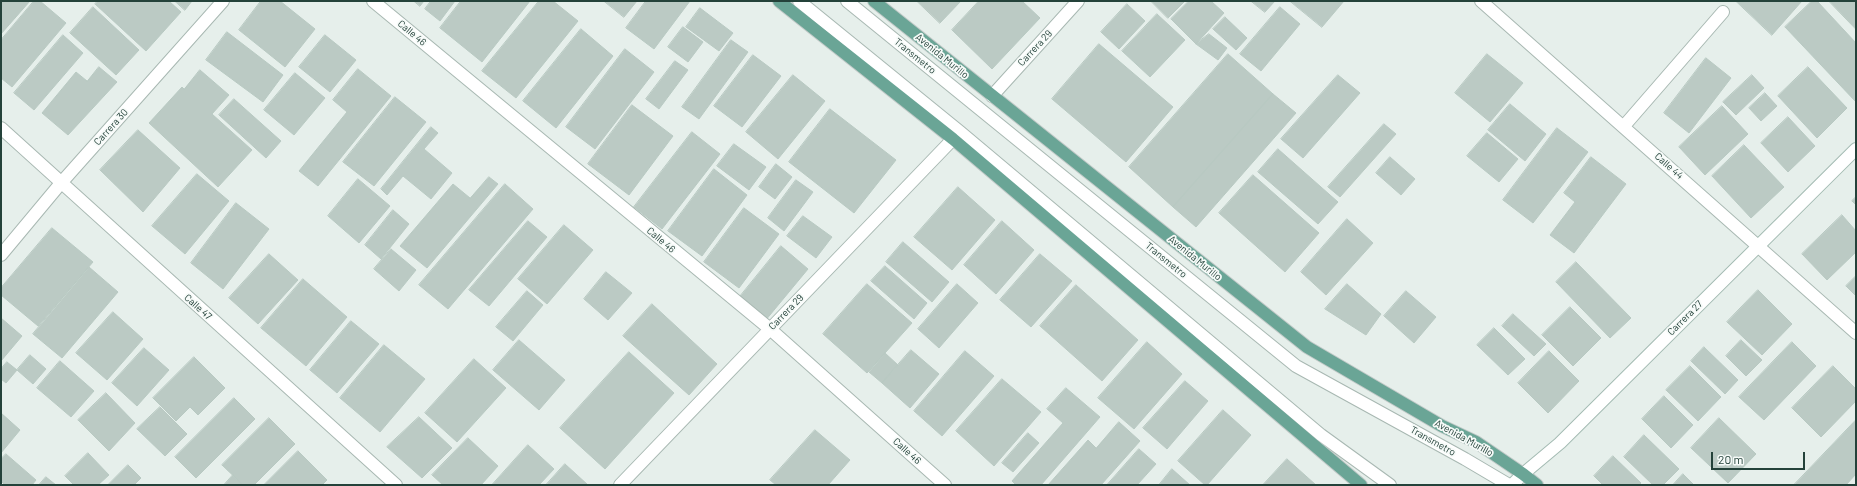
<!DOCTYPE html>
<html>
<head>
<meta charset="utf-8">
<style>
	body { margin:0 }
	#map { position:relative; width:1857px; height:486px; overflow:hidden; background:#e6efeb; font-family:Barlow,sans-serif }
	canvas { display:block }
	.frame { position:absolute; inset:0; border:2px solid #24423a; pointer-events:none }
	.scale { position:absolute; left:1711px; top:452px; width:94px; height:18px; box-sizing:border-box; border:2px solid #24423a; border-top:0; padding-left:5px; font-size:12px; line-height:14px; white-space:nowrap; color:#24423a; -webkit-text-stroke:3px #f7fbf9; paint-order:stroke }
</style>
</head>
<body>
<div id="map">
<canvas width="1857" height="486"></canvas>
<div class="frame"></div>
<div class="scale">20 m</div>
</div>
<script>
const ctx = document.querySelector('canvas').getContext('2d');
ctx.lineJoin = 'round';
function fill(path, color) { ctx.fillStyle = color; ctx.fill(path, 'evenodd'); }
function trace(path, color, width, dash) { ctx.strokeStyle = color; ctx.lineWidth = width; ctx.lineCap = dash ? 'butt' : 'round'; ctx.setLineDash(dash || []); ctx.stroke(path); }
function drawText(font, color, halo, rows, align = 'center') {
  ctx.font = font + ' Barlow,sans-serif'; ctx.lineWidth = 3.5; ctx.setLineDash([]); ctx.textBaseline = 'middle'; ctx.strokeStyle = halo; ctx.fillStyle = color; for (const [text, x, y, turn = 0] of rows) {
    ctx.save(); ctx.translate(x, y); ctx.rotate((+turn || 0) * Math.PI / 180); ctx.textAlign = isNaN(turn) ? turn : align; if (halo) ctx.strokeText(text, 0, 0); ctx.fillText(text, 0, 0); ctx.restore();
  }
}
const building = new Path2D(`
	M1 1H30L1 34Z
	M34 1H40L66 23 12 87 1 78V40Z
	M98 1H169L181 12 146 51 95 4Z
	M175 1H192L185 10Z
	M261 1H280L315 29 285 67 239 30Z
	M414 1H424L420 6Z
	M431 1H455L440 21 425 9Z
	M461 1H530L482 62 440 28Z
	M539 1H553L578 21 516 98 482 71Z
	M604 1H637L624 17Z
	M646 1H690L654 49 626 28Z
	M917 1H961L940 23Z
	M979 1H1022L1040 18 992 69 952 30Z
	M1151 1H1185L1168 18Z
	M1189 1H1211L1224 13 1196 44 1171 19Z
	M1251 1H1275L1265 12Z
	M1290 1H1344L1322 27Z
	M1736 1H1802L1772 35Z
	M1812 1H1817L1856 43V102L1785 27Z
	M1829 1H1856V29Z
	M1127 4 1145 21 1119 49 1101 32Z
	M93 7 139 50 116 75 70 33Z
	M1280 7 1300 24 1261 71 1240 54Z
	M700 8 733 33 719 51 686 27Z
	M1157 14 1185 40 1150 77 1122 51Z
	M1225 17 1247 38 1236 50 1213 29Z
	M683 27 703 42 688 62 668 47Z
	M581 29 613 56 556 128 523 101Z
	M227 32 283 75 263 102 206 60Z
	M1209 34 1227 48 1218 60 1196 44Z
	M63 35 83 53 34 110 14 93Z
	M325 35 356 60 330 92 299 67Z
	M731 40 748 52 699 119 682 107Z
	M1099 44 1173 107 1126 162 1052 99Z
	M625 49 654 72 595 149 566 127Z
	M1228 54 1273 94 1173 207 1129 167Z
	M1487 54 1523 83 1490 122 1455 93Z
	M753 55 781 76 742 127 714 106Z
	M1706 58 1731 78 1689 133 1664 113Z
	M675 61 688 70 659 109 646 99Z
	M99 67 117 82 68 135 42 113 76 72 87 81Z
	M1808 67 1847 108 1817 138 1778 96Z
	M358 69 391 96 318 186 299 171 347 112 333 100Z
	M200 70 229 95 212 114 252 150 218 187 149 123 182 87 184 89Z
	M295 73 325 98 294 135 264 110Z
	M793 75 825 101 778 159 746 132Z
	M1338 75 1360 93 1303 158 1281 139Z
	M1752 75 1764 88 1736 115 1723 102Z
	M1765 93 1777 106 1761 121 1749 108Z
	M1273 94 1296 113 1196 227 1173 207Z
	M395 97 426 122 374 186 343 162Z
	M234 99 281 141 266 158 219 115Z
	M1510 104 1546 134 1525 161 1488 130Z
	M632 105 673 136 629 195 588 164Z
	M1722 106 1748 134 1705 175 1679 147Z
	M830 109 896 160 854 213 789 162Z
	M1788 117 1815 146 1788 172 1761 143Z
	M1384 124 1396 134 1340 197 1328 187Z
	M431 127 438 133 424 149 452 173 431 199 403 176 387 195 381 189Z
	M1557 128 1588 152 1533 223 1503 200Z
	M138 130 180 168 143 212 100 170Z
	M692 132 720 154 662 229 634 207Z
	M1487 133 1518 159 1499 182 1467 156Z
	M734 144 766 167 749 190 717 166Z
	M1744 145 1784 187 1751 218 1712 176Z
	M1278 149 1338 202 1318 224 1258 172Z
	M1390 157 1415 179 1401 195 1376 173Z
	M1591 157 1626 184 1574 253 1550 235 1575 202 1564 193Z
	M776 164 792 177 775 199 759 187Z
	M714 169 747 195 702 256 668 231Z
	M197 174 229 201 185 254 152 226Z
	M1253 175 1319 233 1285 272 1219 213Z
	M489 177 498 184 427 268 400 246 453 184 470 198Z
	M358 179 390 206 359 243 328 216Z
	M796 180 813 192 784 231 768 218Z
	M505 184 533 209 448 309 419 285Z
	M958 187 995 220 952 270 914 237Z
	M1856 197V205L1852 201Z
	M236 203 269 229 223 289 191 263Z
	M744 208 779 234 739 288 704 262Z
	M393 210 409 224 381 259 365 245Z
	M1842 215 1856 231V252L1827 280 1802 254Z
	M803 216 832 237 816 258 787 236Z
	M1347 219 1373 243 1326 295 1301 272Z
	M528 221 547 237 489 306 469 290Z
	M1002 221 1034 250 996 294 964 265Z
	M564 225 593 250 547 304 518 279Z
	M52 228 93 262 38 326 1 295V288Z
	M903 242 949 282 932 302 886 262Z
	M781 246 808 269 765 321 738 299Z
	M391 249 416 270 399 291 374 269Z
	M269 254 298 280 258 324 229 298Z
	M1040 254 1072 281 1031 327 1000 300Z
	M1576 262 1631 318 1610 338 1556 282Z
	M885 266 927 303 914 319 871 281Z
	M89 267 118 292 62 358 33 334Z
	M606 272 632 293 608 320 584 299Z
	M1856 276V296L1846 286Z
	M303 279 347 317 306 366 261 328Z
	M867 284 912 323 867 373 823 334Z
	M957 284 978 303 939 348 918 329Z
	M1347 284 1381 314 1366 335 1325 309Z
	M1076 285 1138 340 1102 381 1040 326Z
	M1758 290 1792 324 1762 355 1727 322Z
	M527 291 543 305 513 341 496 327Z
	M1406 291 1436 317 1414 343 1384 316Z
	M652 304 717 364 689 395 623 336Z
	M1570 307 1601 338 1573 366 1542 335Z
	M113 312 143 339 107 380 76 353Z
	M1513 314 1546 344 1534 356 1502 326Z
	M1 318 22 336 1 361Z
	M351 321 379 344 337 393 310 370Z
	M1494 328 1525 359 1508 375 1477 345Z
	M519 340 565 380 539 410 493 370Z
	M1741 340 1762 360 1746 376 1726 356Z
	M1147 342 1182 374 1134 429 1098 398Z
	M1792 342 1816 366 1764 420 1739 397Z
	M384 345 425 379 380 432 340 398Z
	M1704 347 1738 380 1725 394 1691 361Z
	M144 348 169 370 137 406 112 383Z
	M911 350 939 374 910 408 882 383Z
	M965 351 994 376 942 436 914 411Z
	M1549 351 1579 381 1548 413 1518 383Z
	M629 352 674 393 605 469 560 428Z
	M885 353 898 365 882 383 869 372Z
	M30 355 46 369 33 384 17 370Z
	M194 357 225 388 198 415 190 407 176 421 153 398Z
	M474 359 506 388 457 442 425 413Z
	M60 361 94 391 71 417 37 388Z
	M7 362 17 370 6 383 1 379V369Z
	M1690 366 1721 397 1698 421 1666 390Z
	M1833 366 1856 389V401L1821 437 1792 408Z
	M1002 379 1041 412 994 466 956 431Z
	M1185 381 1208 401 1167 449 1143 428Z
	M1066 388 1100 417 1041 485H1016L1012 481 1063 423 1047 409Z
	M106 393 135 423 109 451 78 420Z
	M1664 396 1693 425 1671 448 1642 419Z
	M234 398 255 419 196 478 175 457Z
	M160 407 187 434 165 456 137 429Z
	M1223 410 1251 435 1207 485H1205L1178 461Z
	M1 413 20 430 1 453Z
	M419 417 452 448 422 478 387 447Z
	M269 418 295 444 254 485H243L222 465Z
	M1719 418 1756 454 1728 483 1691 448Z
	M1856 420V474L1846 485H1796L1795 484Z
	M1119 422 1140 441 1101 485H1048L1088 440 1096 448Z
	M815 430 850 460 828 485H776L770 480Z
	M1028 433 1039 443 1013 472 1002 463Z
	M1644 435 1679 469 1663 485H1653L1624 457Z
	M468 438 498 466 481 485H443L432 475Z
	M528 445 554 469 539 485H492Z
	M1139 449 1156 464 1137 485H1107Z
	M298 451 327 480 322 485H264Z
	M88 453 109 475 98 485H74L65 476Z
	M6 454 36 480 32 485H5L1 481V459Z
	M1613 456 1641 483 1639 485H1603L1594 476Z
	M1287 459 1316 485H1263Z
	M565 464 588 485H548L547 484Z
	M128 465 141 478 134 485H108Z
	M1172 469 1190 485H1159Z
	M1683 474 1694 485H1673Z
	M233 475 243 485H224Z
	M46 477 56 485H39Z`);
fill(building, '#bbcac4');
trace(building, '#b8c9c2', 1);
const lane = new Path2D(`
	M799 1 960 132 1321 435 1390 485
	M847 1 1296 366 1465 459 1509 485
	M1624 126 1723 12`);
const street = new Path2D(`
	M373 1 770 329 945 485
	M1481 1 1856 333
	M992 96 1078 1
	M1 128 396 485
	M1 255 61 183 223 1
	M620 485 953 139`);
const secondary = new Path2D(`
	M1512 485 1523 474 1560 443 1856 149`);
const primary = new Path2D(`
	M779 1 953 139 1361 485
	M874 1 1307 347 1442 426 1476 442 1523 474 1537 485`);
trace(lane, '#a8b8b2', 14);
trace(street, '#a8b8b2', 14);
trace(secondary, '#a4bbb3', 14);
trace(primary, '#c2cac8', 14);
trace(lane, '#fff', 12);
trace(street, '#fff', 12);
trace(secondary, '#fff', 12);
trace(primary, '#6aa596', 12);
drawText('10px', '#24423a', '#f7fbf9', [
	["Calle 46",412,33,40],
	["Carrera 29",1035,48,-47],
	["Transmetro",915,56,39],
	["Avenida Murillo",942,56,39],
	["Carrera 30",111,127,-48],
	["Calle 44",1669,166,41],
	["Calle 46",661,240,40],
	["Avenida Murillo",1195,258,39],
	["Transmetro",1166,260,39],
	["Calle 47",198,307,42],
	["Carrera 29",786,312,-46],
	["Carrera 27",1685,318,-45],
	["Avenida Murillo",1464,438,29],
	["Transmetro",1433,441,29],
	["Calle 46",907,451,42]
]);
</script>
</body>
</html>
